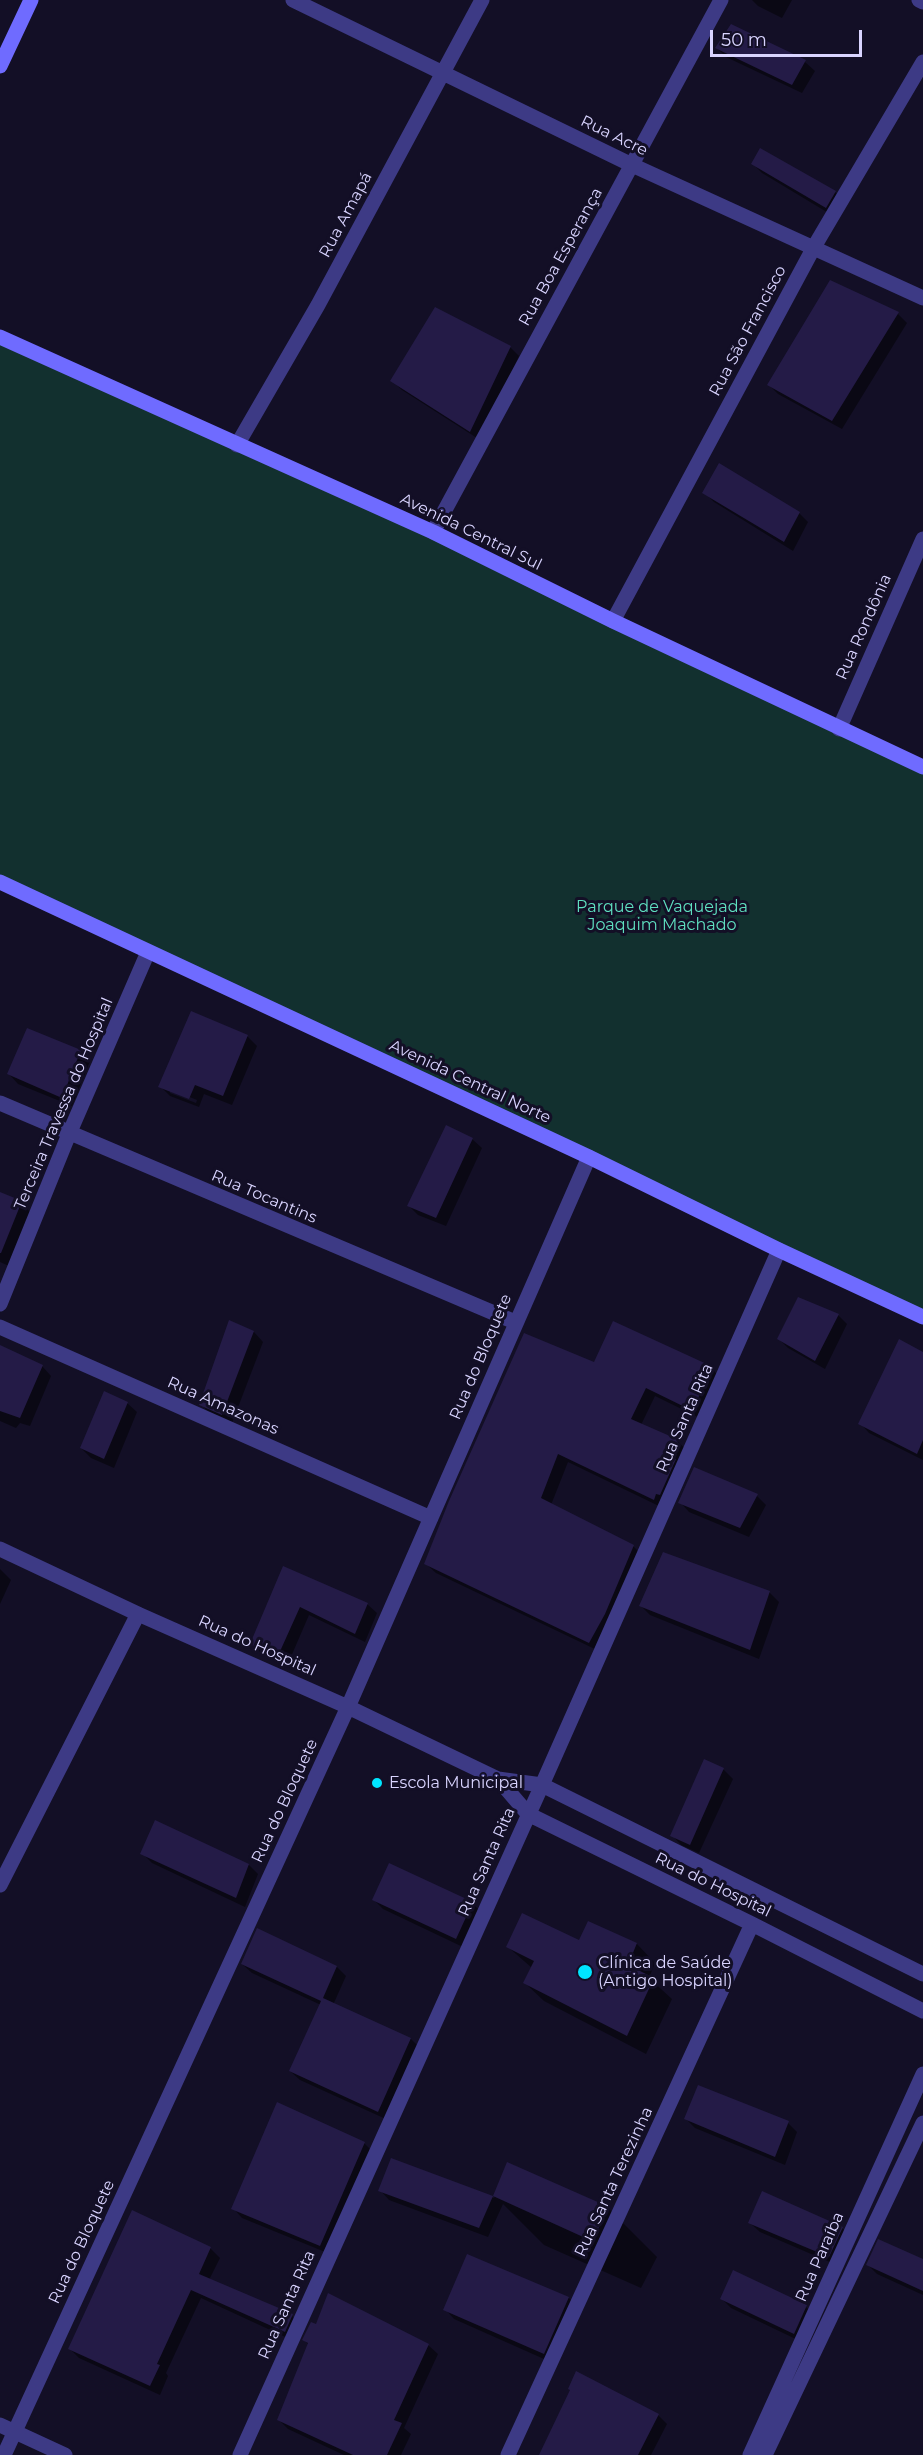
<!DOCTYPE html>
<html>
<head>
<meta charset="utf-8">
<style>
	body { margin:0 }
	#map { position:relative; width:923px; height:2455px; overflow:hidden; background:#130f26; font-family:Montserrat,sans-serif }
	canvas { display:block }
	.scale { position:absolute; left:710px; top:30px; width:152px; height:27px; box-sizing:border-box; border:3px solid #d9d4ff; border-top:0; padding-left:8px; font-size:18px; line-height:21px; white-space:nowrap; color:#d9d4ff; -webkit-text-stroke:4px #130f26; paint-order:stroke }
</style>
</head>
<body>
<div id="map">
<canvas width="923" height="2455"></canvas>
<div class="scale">50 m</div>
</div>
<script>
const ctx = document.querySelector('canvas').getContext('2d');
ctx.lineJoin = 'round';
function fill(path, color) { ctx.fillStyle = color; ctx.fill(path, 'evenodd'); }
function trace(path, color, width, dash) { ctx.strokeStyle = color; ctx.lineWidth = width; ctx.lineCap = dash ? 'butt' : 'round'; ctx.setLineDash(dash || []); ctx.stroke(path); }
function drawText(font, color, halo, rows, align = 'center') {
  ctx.font = font + ' Montserrat,sans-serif'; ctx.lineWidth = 6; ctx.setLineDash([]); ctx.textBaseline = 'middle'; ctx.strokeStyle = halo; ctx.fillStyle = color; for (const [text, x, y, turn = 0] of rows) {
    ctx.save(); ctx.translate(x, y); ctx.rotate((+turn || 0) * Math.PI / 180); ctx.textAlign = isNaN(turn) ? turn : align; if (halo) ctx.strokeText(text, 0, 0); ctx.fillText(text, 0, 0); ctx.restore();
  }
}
fill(new Path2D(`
	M0 336 923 760V1316L0 882Z`), '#12302f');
fill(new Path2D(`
	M752 0H792L782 18 758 6Z
	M731 26 805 62 815 71 802 93 726 57 717 48Z
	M753 164 835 192 844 201 835 217 762 173Z
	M898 314 907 323 842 429 778 394 769 385Z
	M510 347 519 356 480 440 402 390 392 381Z
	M704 492 799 513 808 522 793 551 714 502Z
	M27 1030 80 1052 90 1061 72 1106 18 1084 9 1074Z
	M247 1036 257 1046 232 1105 204 1094 199 1107 170 1096 160 1086ZM170 1089 197 1100 196 1103 170 1093Z
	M472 1139 482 1148 446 1226 418 1215 409 1206Z
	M0 1193 21 1202 30 1212 9 1266 0 1262Z
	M838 1315 847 1324 825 1369 788 1348 779 1339Z
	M230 1322 254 1332 263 1342 232 1423 210 1414 201 1404Z
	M0 1346 42 1366 51 1376 30 1426 20 1423 16 1428 0 1421Z
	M923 1353V1460L869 1433 860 1423Z
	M594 1364 710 1367 720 1377 702 1419 655 1396 641 1425 678 1442 688 1451 663 1508 568 1462 551 1505 633 1546 642 1555 599 1651 436 1573 426 1564Z
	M127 1403 137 1412 114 1468 91 1458 81 1448Z
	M757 1496 766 1505 749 1537 689 1512 680 1502Z
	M284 1568 367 1604 377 1613 365 1642 309 1615 287 1666 261 1653 252 1644Z
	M0 1569 11 1580 0 1604Z
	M769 1592 779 1602 759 1659 650 1615 641 1606Z
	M705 1761 724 1770 733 1779 699 1853 681 1845 672 1835Z
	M142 1853 249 1865 258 1874 245 1907 152 1863Z
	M374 1900 472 1903 481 1912 465 1948 383 1909Z
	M258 1930 337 1967 346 1976 333 2005 411 2039 420 2048 388 2120 300 2080 290 2071 321 2005 252 1973 242 1964Z
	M580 1942 637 1944 655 1963 649 1978 672 1999 646 2054 544 2001 525 1983 532 1968 508 1947Z
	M686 2119 788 2123 797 2132 785 2165 695 2128Z
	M364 2143 373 2152 330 2254 242 2218 233 2208Z
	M392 2160 494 2198 508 2164 608 2208 657 2257 641 2288 544 2245 503 2204 488 2237 389 2200 380 2190Z
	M750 2223 842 2228 852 2237 839 2266 760 2232Z
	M210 2248 220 2258 209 2280 292 2316 301 2325 294 2341 201 2298 166 2373 168 2376 160 2395 79 2358 70 2349Z
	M468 2256 569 2298 578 2308 553 2363 454 2319 445 2309Z
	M923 2260V2295L877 2274 868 2265Z
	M733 2272 806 2307 816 2316 804 2343 731 2308 722 2299Z
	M304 2340 428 2345 438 2354 404 2428 411 2434 401 2455H344L288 2429 279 2420 309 2345Z
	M658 2415 667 2424 651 2455H540Z`), '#0007');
fill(new Path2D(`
	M731 24 806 60 792 85 715 48Z
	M760 148 836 191 826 208 751 164Z
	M830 280 899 312 832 421 767 385Z
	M435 307 511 346 470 432 390 381Z
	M719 463 800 512 784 542 702 493Z
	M191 1011 248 1035 223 1096 195 1085 189 1099 158 1087Z
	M27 1028 81 1050 62 1098 7 1074Z
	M446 1125 473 1138 436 1218 407 1206Z
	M0 1192 22 1201 1 1253H0Z
	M798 1297 839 1314 815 1361 777 1339Z
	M229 1320 254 1331 222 1415 199 1405Z
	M613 1321 711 1366 693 1411 646 1388 631 1419 679 1440 672 1457 676 1459 660 1495 656 1494 654 1500 558 1454 541 1498 634 1545 605 1614 589 1643 424 1564 449 1501 524 1333 594 1362Z
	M899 1339 923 1352V1440L917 1454 858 1424Z
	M0 1345 43 1365 20 1418 0 1411Z
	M104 1391 128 1402 104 1459 80 1448Z
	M694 1467 758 1494 740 1528 678 1503Z
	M663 1552 770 1591 750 1650 639 1606Z
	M283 1566 368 1603 355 1634 300 1607 277 1658 250 1644Z
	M704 1759 724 1768 690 1845 670 1836Z
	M155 1820 249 1864 236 1898 140 1854Z
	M389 1863 473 1902 456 1939 372 1900Z
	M522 1913 579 1940 588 1921 637 1943 628 1965 654 1978 627 2036 523 1983 534 1961 506 1947Z
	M257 1928 337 1966 323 1998 411 2038 378 2112 289 2071 321 2001 241 1964Z
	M698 2085 789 2121 775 2157 684 2119Z
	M277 2102 365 2142 320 2246 231 2209Z
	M391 2158 493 2196 479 2228 378 2191Z
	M507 2162 609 2207 592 2241 493 2196Z
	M762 2191 843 2227 829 2257 748 2223Z
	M132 2210 211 2247 199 2274 293 2314 285 2332 191 2290 157 2364 160 2365 150 2386 68 2349Z
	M878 2239 923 2259V2291L866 2265Z
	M467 2254 569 2297 544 2354 443 2310Z
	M733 2270 807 2305 794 2334 720 2299Z
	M328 2293 429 2344 394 2420 402 2423 387 2455H353L277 2420 308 2343 302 2340 311 2322 316 2324Z
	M576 2371 659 2414 638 2455H539L570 2390 568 2389Z`), '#241b47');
trace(new Path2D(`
	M293 0 632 165 923 298
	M919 0 923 2
	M237 445 318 305 482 0
	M433 532 721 0
	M613 621 814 247 923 62
	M839 729 923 539
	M0 1103 515 1322
	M0 1304 69 1134 148 952
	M0 1327 431 1518
	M0 1549 138 1614 348 1707 498 1779 542 1785 923 1974
	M498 1779 528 1814 752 1924 923 2011
	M0 1885 138 1614
	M0 2425 65 2455
	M4 2455 348 1707 589 1157
	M240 2455 542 1785 779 1250
	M508 2455 752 1924
	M750 2455 923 2074
	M765 2455 923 2123`), '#3d3a85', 15);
trace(new Path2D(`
	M0 66 31 0
	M0 337 433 532 613 621 923 767
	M0 882 589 1157 779 1250 923 1317`), '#6f6bff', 15);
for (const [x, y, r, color] of [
	[377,1783,6,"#00e5ff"],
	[585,1972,8,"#00e5ff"]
]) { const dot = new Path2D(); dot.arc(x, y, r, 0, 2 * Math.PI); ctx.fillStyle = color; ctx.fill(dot); trace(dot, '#130f26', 2); }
drawText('16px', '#d9d4ff', '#130f26', [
	["Rua Acre",614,136,26],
	["Rua Amapá",346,215,-62],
	["Rua Boa Esperança",561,257,-61],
	["Rua São Francisco",748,331,-62],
	["Avenida Central Sul",471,532,26],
	["Rua Rondônia",864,627,-66],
	["Avenida Central Norte",470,1082,25],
	["Terceira Travessa do Hospital",64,1104,-67],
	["Rua Tocantins",264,1197,23],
	["Rua do Bloquete",481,1357,-67],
	["Rua Amazonas",223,1406,24],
	["Rua Santa Rita",685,1418,-66],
	["Rua do Hospital",257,1646,24],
	["Rua do Bloquete",285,1801,-65],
	["Rua Santa Rita",487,1862,-66],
	["Rua do Hospital",713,1885,26],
	["Rua Santa Terezinha",614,2182,-65],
	["Rua do Bloquete",82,2242,-65],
	["Rua Paraíba",820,2257,-66],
	["Rua Santa Rita",287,2305,-66]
]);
drawText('16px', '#5fe0c0', '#130f26', [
	["Parque de Vaquejada",662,907],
	["Joaquim Machado",662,925]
]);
drawText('16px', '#d9d4ff', '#130f26', [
	["Escola Municipal",389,1783],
	["Clínica de Saúde",598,1963],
	["(Antigo Hospital)",598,1981]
], 'left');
</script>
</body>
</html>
